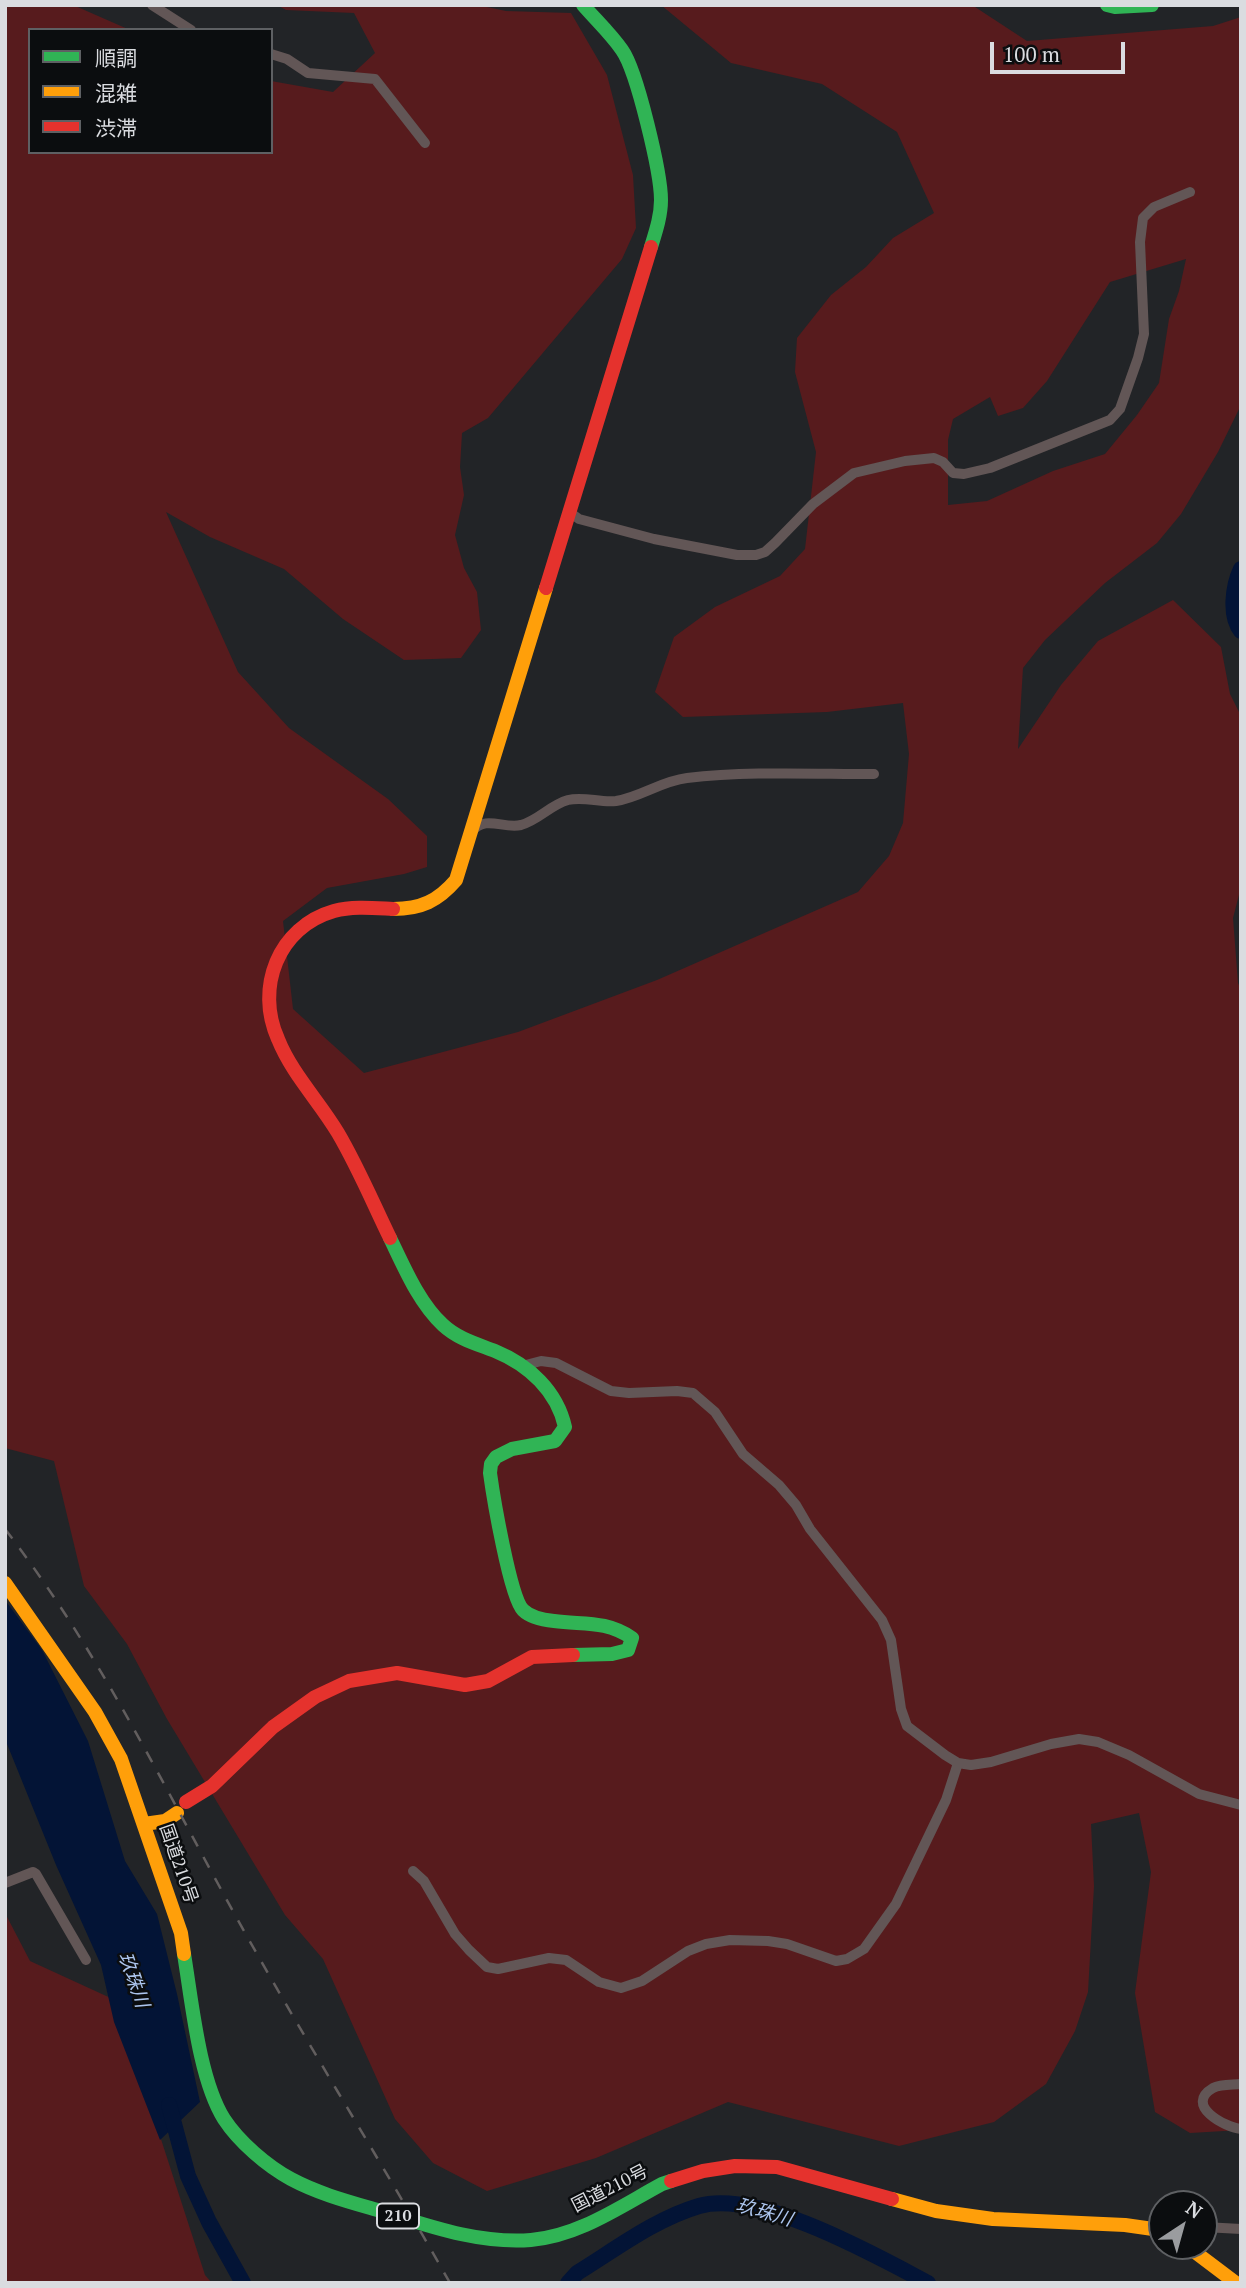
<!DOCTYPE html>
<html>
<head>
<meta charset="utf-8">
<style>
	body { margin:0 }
	#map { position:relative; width:1246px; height:2288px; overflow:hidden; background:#222427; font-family:"PT Serif","Noto Sans JP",serif }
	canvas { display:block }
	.frame { position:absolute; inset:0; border:7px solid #dadce0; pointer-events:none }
	.legend { position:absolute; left:28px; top:28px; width:245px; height:126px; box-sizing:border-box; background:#0b0d0f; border:2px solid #5e6063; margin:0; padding:9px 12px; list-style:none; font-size:21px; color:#dadce0 }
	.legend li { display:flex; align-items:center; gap:14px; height:35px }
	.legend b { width:35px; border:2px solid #5e6063 }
	.north { position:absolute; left:1148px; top:2190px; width:70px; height:70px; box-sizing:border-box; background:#0b0d0f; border:2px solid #5e6063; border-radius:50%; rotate:36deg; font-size:19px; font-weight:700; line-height:28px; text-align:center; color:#dadce0 }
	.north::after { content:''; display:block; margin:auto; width:24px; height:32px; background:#9a9c9f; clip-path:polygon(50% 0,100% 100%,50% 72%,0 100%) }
	.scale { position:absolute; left:990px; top:42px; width:135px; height:32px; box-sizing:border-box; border:4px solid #dadce0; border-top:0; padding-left:9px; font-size:21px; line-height:24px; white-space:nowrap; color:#dadce0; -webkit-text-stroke:5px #0b0d0f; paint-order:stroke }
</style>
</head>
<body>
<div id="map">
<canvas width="1246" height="2288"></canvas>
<div class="frame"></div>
<ul class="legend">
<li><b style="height:9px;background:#30b455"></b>順調</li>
<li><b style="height:9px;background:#ff9f0a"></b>混雑</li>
<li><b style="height:9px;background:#e5322d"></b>渋滞</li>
</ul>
<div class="north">N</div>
<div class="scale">100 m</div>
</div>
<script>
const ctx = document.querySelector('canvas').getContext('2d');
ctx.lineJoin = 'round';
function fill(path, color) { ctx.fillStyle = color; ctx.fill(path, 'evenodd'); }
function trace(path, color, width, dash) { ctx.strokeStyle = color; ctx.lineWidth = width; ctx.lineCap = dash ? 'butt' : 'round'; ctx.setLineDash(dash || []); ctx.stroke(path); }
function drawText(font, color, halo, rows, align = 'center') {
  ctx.font = font + ' "PT Serif","Noto Sans JP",serif'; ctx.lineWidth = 5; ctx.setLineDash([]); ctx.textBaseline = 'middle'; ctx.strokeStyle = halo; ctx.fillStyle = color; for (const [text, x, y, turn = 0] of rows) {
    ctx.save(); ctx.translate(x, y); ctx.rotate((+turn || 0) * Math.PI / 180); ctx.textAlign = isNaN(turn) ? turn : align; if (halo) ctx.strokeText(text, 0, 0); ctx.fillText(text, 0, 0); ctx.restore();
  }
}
fill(new Path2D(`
	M5 5H73L130 30H30V152H271V81L333 92 375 53 354 13 286 10 277 5H477L506 11 571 13 607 75 633 175 636 228 622 259 488 418 462 433 460 467 464 495 455 535 464 568 477 592 481 630 461 658 404 660 343 619 284 569 210 537 166 512 238 672 289 728 388 799 427 836V867L404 874 327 888 283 921 293 1009 364 1073 518 1032 657 980 858 892 889 856 903 823 909 754 903 703 827 712 683 717 655 692 674 637 715 607 780 576 805 549 816 452 795 372 797 338 831 295 866 267 893 238 934 213 897 132 822 84 731 63 661 5H972L1027 41 1213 26 1241 17V405L1218 452 1181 514 1157 543 1105 583 1045 640 1023 668 1018 749 1061 685 1098 641 1173 600 1221 647 1230 694 1241 716V887L1233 918 1238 983 1241 990V2130L1190 2133 1155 2112 1135 1993 1151 1872 1139 1813 1091 1824 1094 1886 1088 1992 1075 2031 1046 2084 994 2122 899 2146 728 2102 596 2158 487 2191 433 2163 395 2119 323 1959 285 1915 167 1719 127 1644 84 1586 54 1461 5 1448ZM1186 259 1179 291 1169 319 1159 383 1137 415 1105 454 1053 471 987 501 948 505V440L953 419 990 397 998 416 1023 408 1047 381 1110 282Z
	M5 1913 30 1961 128 2006 136 2062 205 2275 212 2283H5Z`), '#571b1d');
fill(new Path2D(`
	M5 1600 42 1650 88 1741 125 1861 157 1914 177 1994 200 2102 160 2140 114 2022 101 1965 56 1865 5 1739Z`), '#031436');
trace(new Path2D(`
	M1241 569C1233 586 1229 616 1241 631
	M169 2105 188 2176 209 2222 243 2283
	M568 2283 577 2273C616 2249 655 2219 699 2206 758 2189 875 2255 928 2283`), '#031436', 16);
trace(new Path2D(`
	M152 5 191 30
	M271 54 287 59 308 73 375 79 425 143
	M568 511 579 519 654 539 737 555H756L765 552 775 543 813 504 854 473 905 461 934 458 943 462 953 473 964 474 990 468 1110 420 1120 409 1138 358 1144 334 1140 242 1143 218 1154 207 1190 192
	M472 831C486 815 503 829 521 825 539 820 550 805 568 800 584 796 600 803 616 801 641 797 661 781 687 778 748 771 812 774 874 774
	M522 1366 541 1361 556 1363 611 1391 629 1393 677 1391 693 1393 715 1412 743 1454 779 1485 796 1505 810 1529 882 1620 891 1640 901 1709 907 1726 945 1755 958 1763 971 1765 991 1762 1051 1744 1079 1739 1098 1742 1129 1755 1199 1794 1241 1805
	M413 1871 424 1881 455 1934 469 1950 487 1967 498 1969 549 1958 566 1960 599 1982 621 1988 642 1981 688 1951 706 1944 730 1940 768 1941 787 1944 836 1961 847 1959 864 1949 896 1904 946 1800 958 1763
	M5 1883 33 1872 36 1874 86 1960
	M1241 2084C1232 2085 1221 2084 1213 2088 1184 2105 1224 2127 1241 2129
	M1204 2227 1241 2229`), '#625656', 10);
trace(new Path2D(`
	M583 5C596 20 611 34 622 50 637 71 661 173 661 200 661 216 656 231 651 247
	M1107 5 1115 7 1152 5
	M390 1238C404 1267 419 1303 443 1325 458 1339 477 1344 495 1351 529 1365 557 1391 565 1427L555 1441 512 1449 496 1457 491 1464 490 1473C493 1495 510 1597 523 1610 530 1617 544 1620 554 1621 584 1625 605 1620 632 1638L628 1650 612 1654 573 1655
	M184 1954C192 2002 199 2079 224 2119 239 2142 267 2166 291 2179 319 2194 350 2202 381 2211 429 2226 479 2244 531 2240 579 2236 621 2206 662 2184L671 2181`), '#30b455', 14);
trace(new Path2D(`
	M393 909C421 909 438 901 456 880L546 588
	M5 1583 95 1712 121 1759 181 1933 184 1954
	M144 1824 165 1821 177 1813
	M892 2199 936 2211 993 2219 1125 2225 1153 2229 1162 2234
	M1187 2246 1236 2283`), '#ff9f0a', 14);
trace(new Path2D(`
	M546 588 651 247
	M390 1238C373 1203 358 1167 338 1133 319 1101 292 1074 278 1039 255 988 278 927 334 911 353 906 373 908 393 909
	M186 1802 212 1786 273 1727 315 1697 349 1681 397 1673 465 1685 488 1681 532 1657 573 1655
	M671 2181 703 2171 735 2166 777 2167 892 2199`), '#e5322d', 14);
trace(new Path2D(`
	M5 1529C93 1643 154 1767 223 1893 295 2025 376 2152 450 2283`), '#625e5e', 2.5, [12, 12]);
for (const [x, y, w] of [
	[398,2216,42]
]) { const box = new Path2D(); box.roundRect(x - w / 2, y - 12.5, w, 25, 5); ctx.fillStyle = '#0b0d0f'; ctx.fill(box); trace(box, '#dadce0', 2); }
drawText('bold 16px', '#dadce0', null, [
	["210",398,2216]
]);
drawText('18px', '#dadce0', '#0b0d0f', [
	["国道210号",178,1864,71],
	["国道210号",610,2189,-27]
]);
drawText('italic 19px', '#acc5ee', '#0b0d0f', [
	["玖珠川",133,1980,71],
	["玖珠川",764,2213,16]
]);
</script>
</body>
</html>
